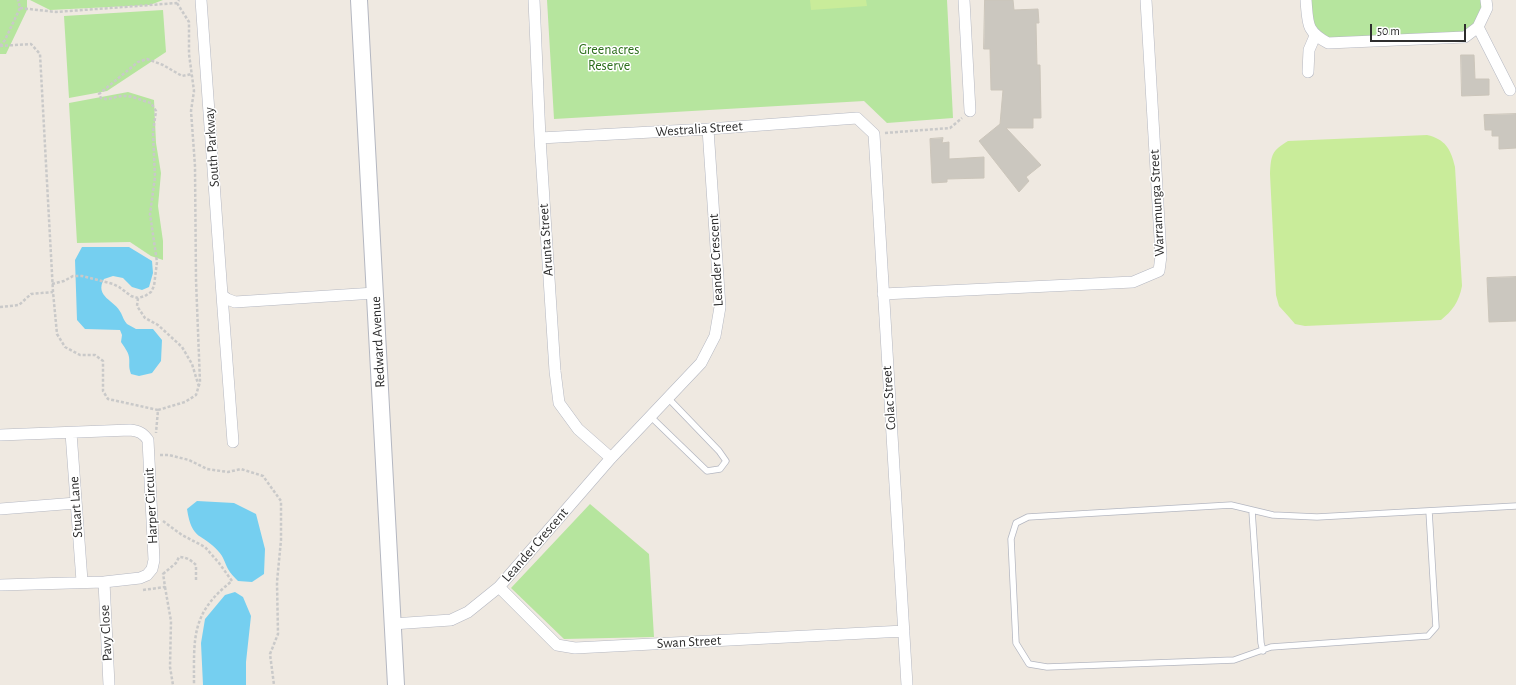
<!DOCTYPE html>
<html>
<head>
<meta charset="utf-8">
<style>
	body { margin:0 }
	#map { position:relative; width:1516px; height:685px; overflow:hidden; background:#efe9e1; font-family:"Alegreya Sans",sans-serif }
	canvas { display:block }
	.scale { position:absolute; left:1370px; top:24px; width:96px; height:18px; box-sizing:border-box; border:2px solid #2e2e2e; border-top:0; padding-left:5px; font-size:12px; line-height:14px; white-space:nowrap; color:#2e2e2e; -webkit-text-stroke:3px #fff; paint-order:stroke }
</style>
</head>
<body>
<div id="map">
<canvas width="1516" height="685"></canvas>
<div class="scale">50 m</div>
</div>
<script>
const ctx = document.querySelector('canvas').getContext('2d');
ctx.lineJoin = 'round';
function fill(path, color) { ctx.fillStyle = color; ctx.fill(path, 'evenodd'); }
function trace(path, color, width, dash) { ctx.strokeStyle = color; ctx.lineWidth = width; ctx.lineCap = dash ? 'butt' : 'round'; ctx.setLineDash(dash || []); ctx.stroke(path); }
function drawText(font, color, halo, rows, align = 'center') {
  ctx.font = font + ' "Alegreya Sans",sans-serif'; ctx.lineWidth = 3; ctx.setLineDash([]); ctx.textBaseline = 'middle'; ctx.strokeStyle = halo; ctx.fillStyle = color; for (const [text, x, y, turn = 0] of rows) {
    ctx.save(); ctx.translate(x, y); ctx.rotate((+turn || 0) * Math.PI / 180); ctx.textAlign = isNaN(turn) ? turn : align; if (halo) ctx.strokeText(text, 0, 0); ctx.fillText(text, 0, 0); ctx.restore();
  }
}
fill(new Path2D(`
	M0 0H27V10L6 54H0Z
	M30 0H163L150 5 50 10Z
	M547 0H947L953 118 887 123 864 101 554 119Z
	M1306 0H1486L1487 8 1465 37 1328 43 1315 36Z
	M163 10 166 52 107 91 69 98 64 16Z
	M128 92 154 100 156 143 161 173 158 206 163 241V260L151 256 130 242 77 243 69 103Z
	M590 504 649 554 654 637 564 639 511 588Z`), '#b6e59e');
fill(new Path2D(`
	M810 0H866L867 6 811 10Z
	M1427 135C1445 139 1451 149 1455 167L1462 286C1459 302 1452 311 1441 320L1305 326 1295 324 1289 317 1279 306 1276 295 1270 174C1271 154 1272 151 1288 141Z`), '#c9ec9a');
fill(new Path2D(`
	M82 247H129L152 261 153 273 149 287 142 290 132 287 123 278 113 276 104 279C94 297 115 300 121 313 123 317 124 321 127 324L136 329H153L162 340 161 361 152 373 139 376 131 374C128 366 130 364 129 357 128 351 124 347 121 342L122 335 120 330 85 329 77 320 75 260Z
	M197 501 234 503 256 514 265 549 264 574 252 582 238 581C234 577 230 573 228 569 225 563 223 556 219 552 202 532 192 542 187 509Z
	M235 592 243 597 251 616 246 662V685H203L201 643 205 619 225 595Z`), '#75cff0');
const building = new Path2D(`
	M985 0H1013L1014 10 1038 9 1039 23H1036L1037 65H1040L1041 118H1033V128H1006L1041 165 1026 177 1029 181 1019 192 979 141 1000 124 1003 90H991L990 49H984Z
	M1461 55H1474L1475 79H1489V95L1462 96Z
	M1516 114V148L1499 149V136H1492V130H1485L1484 115Z
	M943 138 942 143 949 142V159L984 157V178L947 179V182L932 183 930 139Z
	M1516 277V321L1489 322 1487 278Z`);
fill(building, '#cbc7bf');
trace(building, '#cbc5ba', 1);
const lane = new Path2D(`
	M650 416 707 471 720 469 726 461 719 451 668 398
	M1252 511 1261 643 1263 651
	M1429 511 1436 627 1428 636 1271 647 1234 660 1047 667 1029 664 1016 643 1011 539 1016 523 1028 517 1231 505 1273 515 1317 517 1516 506`);
const street = new Path2D(`
	M201 0 222 295 227 299 235 302 375 293
	M534 0 540 138 555 371 559 403 578 429 611 458
	M964 0 970 111
	M1306 0C1308 24 1306 31 1328 43L1465 37 1478 27 1487 8 1486 0
	M1478 27 1510 90
	M1308 72 1309 50 1315 36
	M540 138 708 129 857 118 874 134 907 685
	M883 294 1133 282 1159 271 1161 256 1146 0
	M222 295 233 442
	M71 433 82 581
	M0 435 130 430C139 431 143 433 148 440L154 560 152 569 147 575 140 578 104 582 0 585
	M0 509 76 503
	M104 582 109 685
	M499 587 557 645 575 648 904 631
	M392 624 451 620 468 612 499 587 611 458 701 363 715 336 720 307 708 129`);
const secondary = new Path2D(`
	M359 0 396 685`);
trace(lane, '#b4b7c1', 7);
trace(street, '#b4b7c1', 12);
trace(secondary, '#b4b7c1', 18);
trace(new Path2D(`
	M20 8 56 12 177 3 179 0
	M0 46 31 44 40 54 53 292 57 334 65 347 80 355H95L103 361V391L108 399 158 410 156 433
	M0 46 5 40 20 8 18 0
	M885 133 950 128 962 118
	M52 284 64 281 73 276H82L113 284 119 287 131 296 138 298 145 296 151 292 154 286 157 262 150 214 155 177 153 132 156 111 151 103C143 101 131 95 123 96 115 96 109 101 101 98L99 94 138 62 147 59 163 65 182 76 192 74
	M138 298 137 306 145 318 158 325 182 347 192 364 199 387
	M0 307 19 305 31 294 53 292
	M158 410 185 402 196 395 200 382 196 280 195 166 191 111 194 91 189 54V22L177 3
	M160 455H169L189 460 207 469 228 472 241 469 263 476 281 501V540L277 582 278 634 270 654 274 685
	M163 521 182 535 205 547 219 563 232 581C191 613 194 637 194 685
	M163 574 176 563 179 557C186 557 191 560 196 565V582
	M165 587 171 621 170 667 173 685
	M143 590 165 587 163 573`), '#c9c9c9', 2.5, [3, 2]);
trace(lane, '#fff', 5.5);
trace(street, '#fff', 11);
trace(secondary, '#fff', 16);
drawText('14px', '#2c6e1b', '#fff', [
	["Greenacres",609,50],
	["Reserve",609,66]
]);
drawText('14px', '#2e2e2e', '#fff', [
	["Westralia Street",699,129,-4],
	["South Parkway",212,147,-94],
	["Warramunga Street",1157,203,-93],
	["Arunta Street",546,240,-94],
	["Leander Crescent",716,260,-93],
	["Redward Avenue",378,342,-93],
	["Colac Street",889,398,-94],
	["Harper Circuit",151,506,-93],
	["Stuart Lane",76,507,-94],
	["Leander Crescent",535,545,-49],
	["Pavy Close",106,633,-93],
	["Swan Street",689,642,-3]
]);
</script>
</body>
</html>
